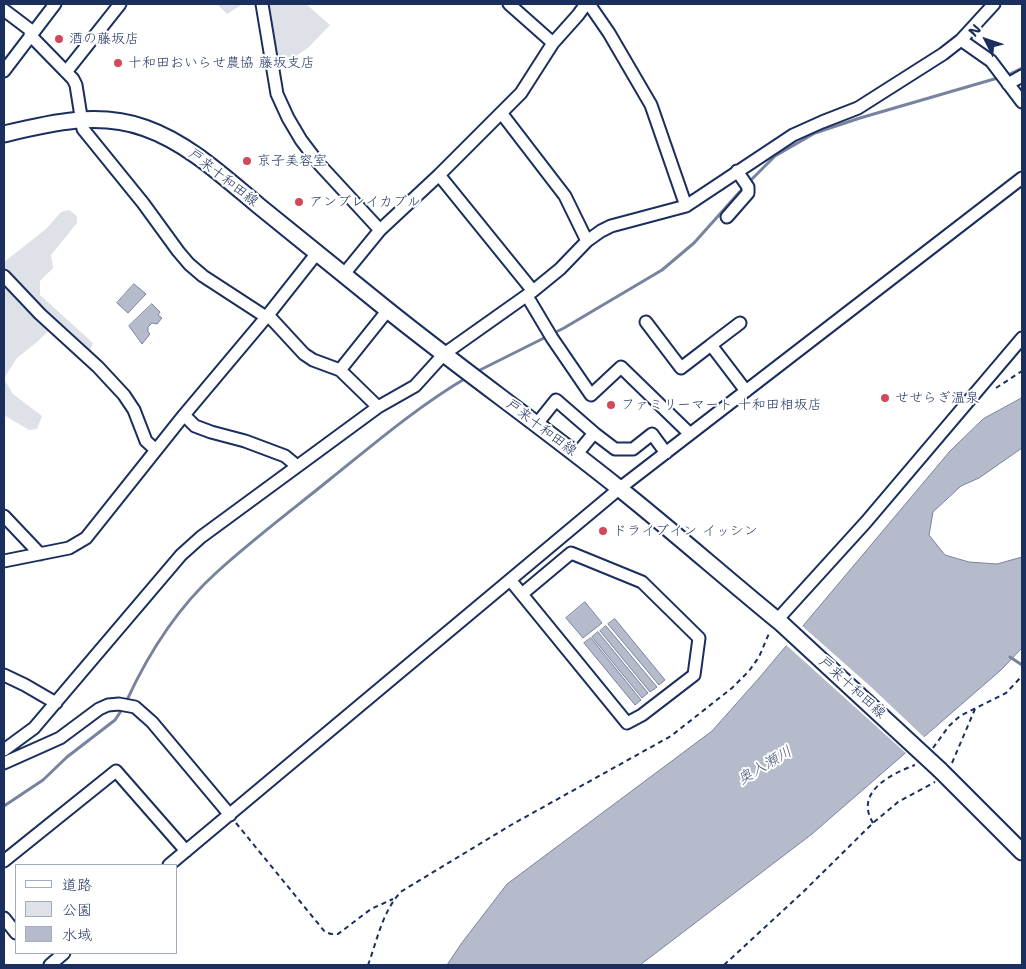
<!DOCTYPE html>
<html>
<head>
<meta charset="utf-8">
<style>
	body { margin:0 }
	#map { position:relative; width:1026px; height:969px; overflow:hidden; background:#fff; font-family:"Shantell Sans","Klee One",sans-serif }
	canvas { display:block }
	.frame { position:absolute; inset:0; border:5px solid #1b2f5e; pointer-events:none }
	.legend { position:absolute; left:15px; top:864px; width:162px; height:90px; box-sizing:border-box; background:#fff; border:1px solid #a4acbf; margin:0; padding:6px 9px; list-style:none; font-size:15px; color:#1b2f5e }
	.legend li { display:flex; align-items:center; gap:10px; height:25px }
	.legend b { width:25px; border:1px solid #a4acbf }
	.north { position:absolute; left:961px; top:15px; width:50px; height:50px; -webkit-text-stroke:4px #fff; paint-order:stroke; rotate:311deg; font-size:14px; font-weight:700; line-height:20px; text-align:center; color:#1b2f5e }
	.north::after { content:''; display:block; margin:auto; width:18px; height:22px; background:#1b2f5e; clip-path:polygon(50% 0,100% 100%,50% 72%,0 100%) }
</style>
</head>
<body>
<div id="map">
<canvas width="1026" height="969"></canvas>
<div class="frame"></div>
<ul class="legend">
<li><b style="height:6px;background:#fff"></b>道路</li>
<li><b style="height:14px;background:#dee1e7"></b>公園</li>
<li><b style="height:14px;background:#b5bbca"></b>水域</li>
</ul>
<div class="north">N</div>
</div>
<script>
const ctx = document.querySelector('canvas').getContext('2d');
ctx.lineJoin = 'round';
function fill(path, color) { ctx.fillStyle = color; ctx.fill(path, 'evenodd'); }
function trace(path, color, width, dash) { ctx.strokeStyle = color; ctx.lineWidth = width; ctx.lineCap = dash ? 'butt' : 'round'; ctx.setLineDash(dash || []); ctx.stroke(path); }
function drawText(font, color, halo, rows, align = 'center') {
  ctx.font = font + ' "Shantell Sans","Klee One",sans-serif'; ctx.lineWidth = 4; ctx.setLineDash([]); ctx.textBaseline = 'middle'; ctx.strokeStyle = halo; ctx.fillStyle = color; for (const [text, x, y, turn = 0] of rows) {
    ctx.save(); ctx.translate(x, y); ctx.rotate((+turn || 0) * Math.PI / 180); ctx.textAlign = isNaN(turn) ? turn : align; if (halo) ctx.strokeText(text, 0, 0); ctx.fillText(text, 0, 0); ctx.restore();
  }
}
fill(new Path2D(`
	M217 4H243L227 14Z
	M267 4H306L330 25 309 47 279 68Z
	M69 210 77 216V223L51 255 53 268 40 281V295L93 343 89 353 57 323 37 342 17 358 4 378V300L5 297 4 295V262L46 229 61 212Z
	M4 379 13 394 42 416 37 429 29 430 4 415Z`), '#dee1e7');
const water = new Path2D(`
	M134 284 146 294 128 313 117 303Z
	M152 304 160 312 158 315 162 318 157 324 152 323 148 327V332L150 334 142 344 129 326Z
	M1022 398V448L979 478 961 486 933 512 929 535 945 555 969 562 997 564 1022 557V648L1001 670 812 834 640 965H447L461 944 507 884 712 731 760 677 950 451 983 419Z
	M585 602 602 623 583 638 566 618Z
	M615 619 665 680 659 685 608 624Z
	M606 626 657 687 650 692 600 631Z
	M598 632 648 693 642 698 592 637Z
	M591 638 641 700 635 705 584 643Z`);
fill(water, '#b5bbca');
trace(water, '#77839f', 1);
fill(new Path2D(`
	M801 625 870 686 926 739 908 755 785 644Z`), '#fff');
trace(new Path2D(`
	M748 183 775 156 815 133 860 118 1008 75 1022 68
	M476 372 564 328 662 270 694 243 744 187
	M1010 657 1022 665
	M126 702C148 654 178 607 217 572 253 539 292 510 329 480 374 444 417 407 466 378
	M4 806 43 780 67 757 115 720 123 708`), '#77839f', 3);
const minor = new Path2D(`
	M262 4 277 94 288 118 301 140 320 165 380 230
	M509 4 553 43
	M589 4 609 33 651 105 686 206
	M4 10 33 32
	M30 35 73 79 76 85 83 129 143 203 178 251 189 264 203 276 266 317
	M961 40 991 61 1022 102
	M4 71 55 4
	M66 72 120 4
	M1008 84 1022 76
	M502 114 565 196 587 241
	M439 175 533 291
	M727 217 748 193V187L737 171
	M344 274 380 230 439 175 521 93 553 43 578 15 586 4
	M4 276 40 314 98 367 124 395 134 410 146 441 156 450
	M527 296 552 338 591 395 621 367 690 434
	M268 315 304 354 313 360 340 370 378 407
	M646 322 681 368 711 345 746 391
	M711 345 740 323
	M340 370 388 310
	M184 415 195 426 211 432 245 441 285 456 297 466
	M536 425 556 400 594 433 576 455
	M594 433 615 449H633L652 434 666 453
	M4 516 40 554
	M4 561 69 548 86 538 184 415 268 315 317 253
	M511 581 627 723 642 715 694 675 699 638 642 582 571 553 522 594
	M777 620 866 522 1022 338
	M4 675 25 685 56 703
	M4 750 34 728 181 555 201 537 378 407 415 386 444 354 533 291 560 269 587 241 601 231 611 226 686 206 793 135 822 122 858 108 943 54 961 40 994 4
	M4 763 60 738 99 709 108 705 119 704 135 707 152 722 230 815
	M4 861 116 771 186 851
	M169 865 620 488 1022 178
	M4 918 16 933
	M50 965 64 953`);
const major = new Path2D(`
	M4 134C50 123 98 111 145 128 188 143 224 177 259 206 301 240 343 274 385 308 462 370 543 427 620 489 675 533 728 580 782 624
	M940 770 1022 852`);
trace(minor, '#1b2f5e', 15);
trace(major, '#1b2f5e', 19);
trace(new Path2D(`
	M996 388 1022 371
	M933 748 949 726 960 716 1006 693 1022 676
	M952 763 975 709
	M236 823 325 932 331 934H338L371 909 393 899
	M873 823C854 792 891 774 915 765
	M368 965C377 941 383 909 402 891L511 825 671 736 732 688 749 671 759 657 770 631
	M724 965 802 893 873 823 898 802 935 782`), '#1b2f5e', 2, [5, 4]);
trace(minor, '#fff', 11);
trace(major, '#fff', 15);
const majorBridge = new Path2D(`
	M782 624 940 770`);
trace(majorBridge, '#1b2f5e', 19, []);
trace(majorBridge, '#fff', 15);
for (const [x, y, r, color] of [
	[59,39,5,"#d1495b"],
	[118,63,5,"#d1495b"],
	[247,161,5,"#d1495b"],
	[299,202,5,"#d1495b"],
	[885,398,5,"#d1495b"],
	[611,405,5,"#d1495b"],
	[603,531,5,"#d1495b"]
]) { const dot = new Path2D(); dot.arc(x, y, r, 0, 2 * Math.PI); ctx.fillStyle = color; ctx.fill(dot); trace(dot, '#fff', 2); }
drawText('14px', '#1b2f5e', '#fff', [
	["酒の藤坂店",69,39],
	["十和田おいらせ農協 藤坂支店",128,63],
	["京子美容室",257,161],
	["アンブレイカブル",309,202],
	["せせらぎ温泉",895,398],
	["ファミリーマート 十和田相坂店",621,405],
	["ドライブイン イッシン",613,531]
], 'left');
drawText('14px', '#1b2f5e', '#fff', [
	["戸来十和田線",223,178,38],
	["戸来十和田線",541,428,37],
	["戸来十和田線",852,688,42]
]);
drawText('italic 15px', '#49597e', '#fff', [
	["奥入瀬川",765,766,-31]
]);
</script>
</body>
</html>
